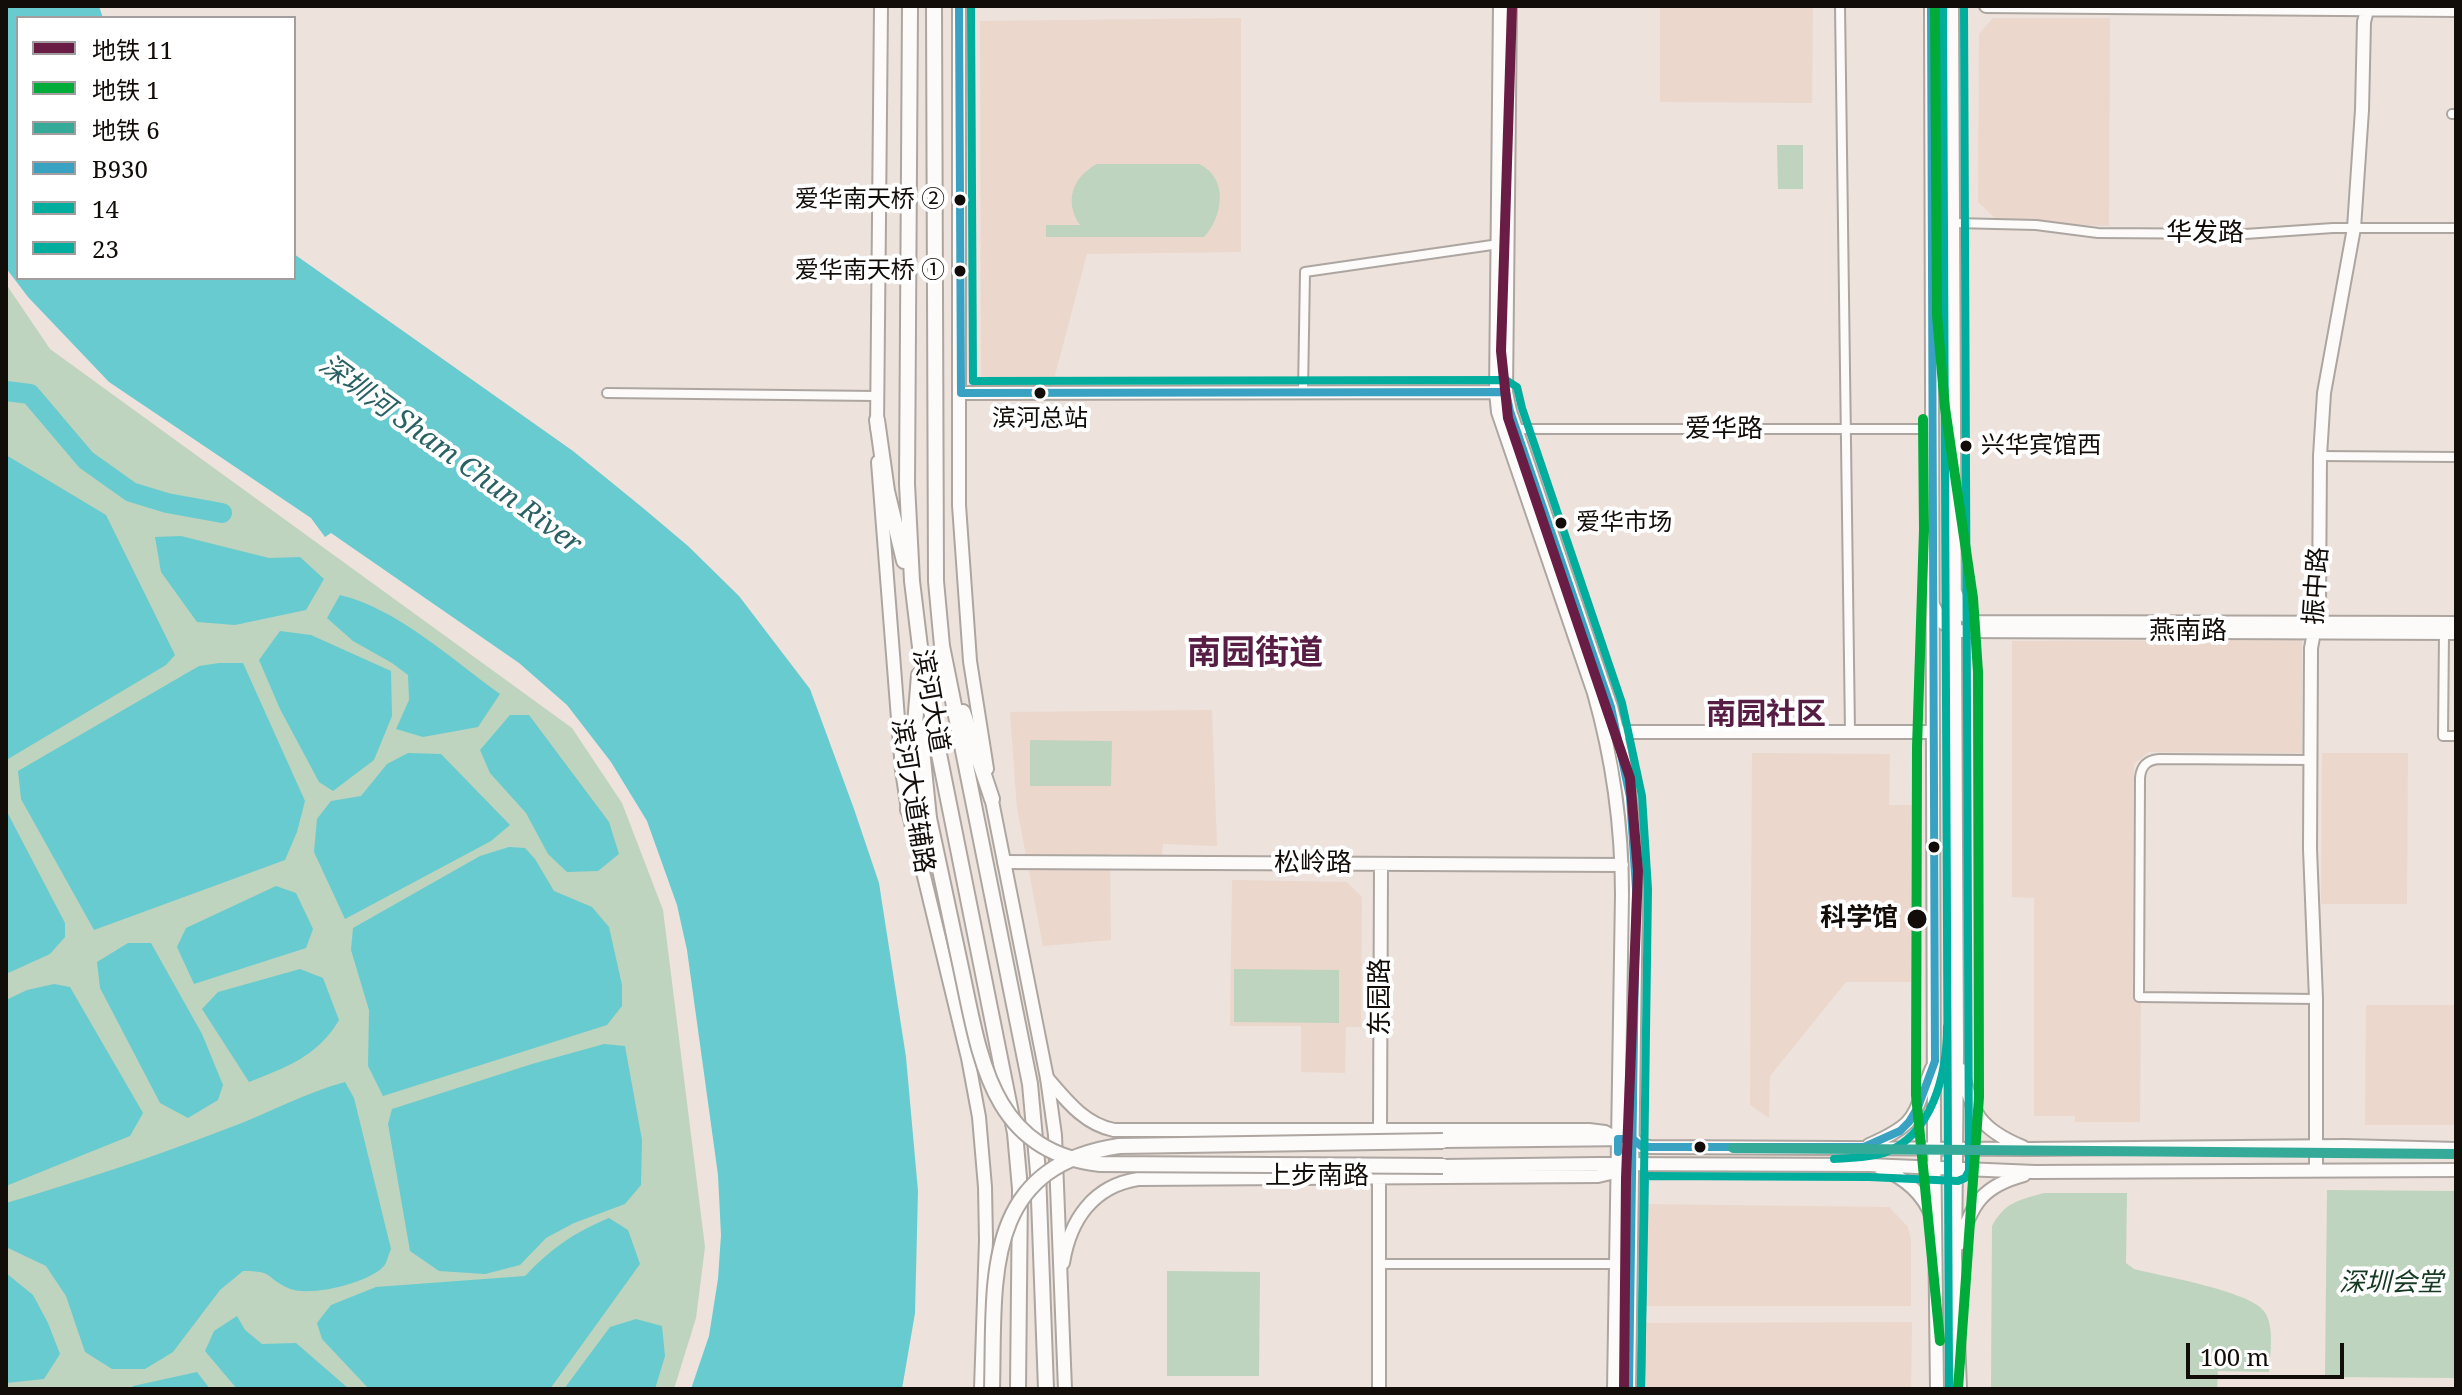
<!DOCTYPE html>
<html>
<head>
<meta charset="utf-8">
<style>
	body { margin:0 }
	#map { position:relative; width:2462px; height:1395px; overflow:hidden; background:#ede2dc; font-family:"Noto Serif","Noto Sans SC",serif }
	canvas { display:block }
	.frame { position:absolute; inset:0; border:8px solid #130d0a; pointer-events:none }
	.legend { position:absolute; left:16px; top:16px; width:280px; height:264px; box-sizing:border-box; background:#fff; border:2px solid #a19e9d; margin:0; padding:10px 14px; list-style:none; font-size:24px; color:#130d0a }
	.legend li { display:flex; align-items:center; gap:16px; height:40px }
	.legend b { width:40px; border:2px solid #a19e9d }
	.scale { position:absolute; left:2186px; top:1343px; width:158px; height:36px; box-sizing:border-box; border:4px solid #130d0a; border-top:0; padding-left:10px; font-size:24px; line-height:28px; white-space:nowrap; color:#130d0a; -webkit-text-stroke:6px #fff; paint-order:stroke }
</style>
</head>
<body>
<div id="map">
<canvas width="2462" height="1395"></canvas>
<div class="frame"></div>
<ul class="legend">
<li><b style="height:10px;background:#6a1d44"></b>地铁 11</li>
<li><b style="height:10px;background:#00ab39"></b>地铁 1</li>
<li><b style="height:10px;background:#36aa98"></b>地铁 6</li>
<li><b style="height:10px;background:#39a2c2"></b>B930</li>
<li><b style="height:10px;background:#01ad9c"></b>14</li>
<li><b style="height:10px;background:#01ad9c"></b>23</li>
</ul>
<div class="scale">100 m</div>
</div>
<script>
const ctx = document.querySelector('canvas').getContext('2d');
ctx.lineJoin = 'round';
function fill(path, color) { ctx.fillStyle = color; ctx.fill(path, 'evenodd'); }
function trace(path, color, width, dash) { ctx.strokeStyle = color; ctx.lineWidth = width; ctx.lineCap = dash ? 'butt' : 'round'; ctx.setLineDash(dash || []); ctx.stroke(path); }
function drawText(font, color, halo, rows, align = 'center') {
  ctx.font = font + ' "Noto Serif","Noto Sans SC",serif'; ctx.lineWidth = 8; ctx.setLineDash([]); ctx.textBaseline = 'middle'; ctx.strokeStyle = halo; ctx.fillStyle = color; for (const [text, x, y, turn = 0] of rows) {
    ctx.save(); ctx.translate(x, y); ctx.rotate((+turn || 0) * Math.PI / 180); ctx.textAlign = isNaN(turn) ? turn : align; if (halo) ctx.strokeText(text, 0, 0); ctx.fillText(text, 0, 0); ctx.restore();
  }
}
fill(new Path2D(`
	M1660 7 1813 8 1812 103 1660 102Z
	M1241 18V252L1087 254 1054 379 981 380 980 21Z
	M1993 18H2110L2109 226 1998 221 1978 202 1979 34Z
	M2302 640V753L2149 752 2134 764 2133 995H2141L2140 1122H2075V1116H2034V898L2012 897V641Z
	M1212 710 1217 846 1163 844 1162 855 1110 854 1111 940 1043 946 1017 808 1010 712Z
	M1752 753 1890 754 1889 805H1912L1911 982H1846L1770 1076 1769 1118 1750 1105Z
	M2322 753H2408L2407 904H2321Z
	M1232 880 1347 882 1362 897 1361 1027H1346L1345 1073 1301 1072V1026H1230Z
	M2366 1005H2456V1125H2365Z
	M1639 1204 1889 1207 1908 1227 1911 1239V1306H1639Z
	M1912 1322 1911 1389H1640L1641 1323Z`), '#ebd7cc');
fill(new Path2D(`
	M1777 145H1803V189H1778Z
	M1097 164H1199C1229 178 1223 217 1204 237H1046V225H1080C1064 202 1072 177 1097 164Z
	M6 284 50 349 572 728 622 803 663 910 705 1247 696 1318 674 1389H6Z
	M1030 740 1112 741 1111 786H1030Z
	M1234 969 1339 970V1023L1234 1022Z
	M2327 1190 2456 1191V1378L2325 1377Z
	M2044 1193H2127L2126 1263 2134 1269C2161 1276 2249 1291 2264 1311 2275 1326 2270 1354 2269 1372L2218 1371 2217 1389H1991L1992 1226C2005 1202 2019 1200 2044 1193Z
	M1167 1271 1260 1272 1259 1376H1167Z`), '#bed4be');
fill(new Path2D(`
	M6 6H99L103 18H18V278H294V254L573 451 643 508 688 546 739 596 810 689 854 809 879 883 906 1057 918 1191 915 1313 902 1389H691L709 1336 718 1279 721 1235 718 1175 687 950 677 905 647 821 611 762 567 705 519 663 331 533 325 537 311 518 109 382 28 297 6 268Z
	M6 455 106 515 175 655 166 665 8 759Z
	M181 536 269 558 300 557 324 579 306 610 235 625 197 622 161 572 155 537Z
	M340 595C398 609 451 659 500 694L478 727 423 737 396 729 409 700 408 675 392 663 353 641 327 618Z
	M280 631 311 635 391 671 392 716 374 760 333 791 319 782 280 709 259 660Z
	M219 663H243L305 801 297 832 285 860 94 930 21 799 18 771 199 666Z
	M510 715H529L609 822 619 854 598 871 567 872 548 854 526 813 490 773 480 750Z
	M408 753 441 754 510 825 491 841 345 919 314 852 317 819 331 801 361 796 387 764Z
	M6 810 65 923V937L50 954 6 974Z
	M509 847 525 848 535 859 554 891 592 907 609 927 622 985V1006L607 1025 383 1096 368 1066 369 1010 351 950 353 928 480 856Z
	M276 886 296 893 313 929 306 948 194 984 177 947 186 928Z
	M128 943H151L202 1034 223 1085 218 1100 188 1118 160 1103 100 988 97 962Z
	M300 969 323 978 339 1020C318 1056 287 1067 249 1082L202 1009 218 992Z
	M54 984 70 987 143 1113 130 1136 6 1186V1000L27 990Z
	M604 1044 625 1046 642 1140 641 1185 625 1204 574 1223 546 1238 520 1265 485 1274 439 1271 410 1251 388 1124 392 1109 532 1064Z
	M345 1082 354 1098 391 1249C389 1253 387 1262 384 1266 369 1283 308 1298 288 1288 264 1277 275 1271 243 1271L220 1290 173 1352 145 1369H112L85 1352 66 1296 46 1266 6 1247V1203C80 1181 154 1157 226 1129 267 1114 304 1093 345 1082Z
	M609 1218 628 1230 640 1264 550 1389H369L322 1339 317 1323 331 1305 376 1287 525 1276C552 1248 573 1233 609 1218Z
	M6 1273 33 1295 48 1323 60 1354 44 1379 6 1383Z
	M237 1316 245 1330 262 1344 296 1343 349 1389H237L205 1351 214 1331Z
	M636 1319 662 1326 665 1356 655 1389H564L610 1327Z
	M197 1372 210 1389H131L133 1386Z`), '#68cbcf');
trace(new Path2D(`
	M6 391 30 394 86 460 131 492 167 503 222 513`), '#68cbcf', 20);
const street = new Path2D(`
	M1840 6 1850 732
	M2452 114H2456
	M1955 223 2036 225 2098 233 2245 234 2333 228H2456
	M1303 392 1305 272 1499 244
	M607 393 876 396
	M1516 429H1932
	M2320 456 2456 457
	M2444 632 2443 736H2456
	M2310 760 2159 759C2147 760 2141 766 2140 778L2139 997 2316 999
	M1378 1264H1616`);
const secondary = new Path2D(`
	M1500 6 1496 392 1498 412 1594 693C1613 760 1622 825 1622 895L1614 1389
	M1510 6 1506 392 1510 411 1611 707C1628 767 1636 827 1636 889L1629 1389
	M1986 6 2456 10
	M961 393 1503 392
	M1956 594 1965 616 1977 622 2456 623
	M1933 605 1942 622 1955 631 2456 633
	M1612 732H1933
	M1004 862 1622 865
	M1047 1078C1066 1100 1084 1124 1114 1130H1589L1605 1132 1618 1139
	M1380 1130 1381 864
	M2316 1170V999L2310 849 2311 648 2319 606 2320 456 2324 393 2354 228 2362 110 2364 22 2368 6
	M1063 1263C1070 1220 1093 1186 1138 1179L1598 1176 1624 1170
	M1379 1389V1177`);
const primary = new Path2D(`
	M959 6V505L970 661 987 769
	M1931 6 1934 1133 1937 1389
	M1952 6 1957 1052 1955 1258 1960 1389
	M877 428 881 6
	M878 462 902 770 908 810 968 1058 979 1117 985 1187 986 1240 981 1389
	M990 791 1047 1078 1055 1135 1065 1389
	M1962 1070C1972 1113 1979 1129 2023 1147
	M1443 1141 1633 1139 1641 1146 1650 1147 2030 1149 2345 1146 2456 1149
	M1869 1145C1921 1122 1912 1116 1932 1068
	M1443 1166 1598 1164 1869 1165 2035 1172 2456 1170
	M1880 1168C1903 1177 1923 1193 1932 1217
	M1959 1244C1972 1203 1983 1186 2024 1175`);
const highway = new Path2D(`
	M910 6 907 484 912 581 920 647 938 749 1015 1133 1020 1189 1018 1389
	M934 6 936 581 942 646 1030 1084 1038 1172 1046 1389
	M877 420 887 491 904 561
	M963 712 992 799
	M920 730 929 818
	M908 810 919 675`);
trace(street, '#ada5a0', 12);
trace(secondary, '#ada5a0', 16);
trace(primary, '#ada5a0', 16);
trace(highway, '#ada5a0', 18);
trace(street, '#fcfbfa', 8);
trace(secondary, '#fcfbfa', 12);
trace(primary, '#fcfbfa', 12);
trace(highway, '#fcfbfa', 14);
const highwayBridge = new Path2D(`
	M929 818C940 868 950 918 961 968 980 1056 990 1152 1100 1164L1443 1166
	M992 1389C995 1282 980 1167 1119 1146L1443 1141`);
trace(highwayBridge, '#ada5a0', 18, []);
trace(highwayBridge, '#fcfbfa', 14);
trace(new Path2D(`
	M959 6 961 393 1506 392 1510 411 1611 707 1630 797 1636 889 1629 1389
	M1618 1152V1139H1633L1641 1146 1650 1147H1864L1900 1131 1909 1122 1918 1107 1935 1061 1931 6`), '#39a2c2', 8);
trace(new Path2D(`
	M1834 1159C1851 1158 1868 1158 1884 1153 1933 1135 1947 1073 1947 1027
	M1641 1389 1645 1176 1869 1177 1958 1181 1965 1178 1969 1171 1964 6`), '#01ad9c', 8);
trace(new Path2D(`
	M971 6 973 381 1506 380 1517 387 1522 408 1622 703 1642 796 1648 889 1641 1389
	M1943 6 1949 1389`), '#01ad9c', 8);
trace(new Path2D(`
	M1512 6 1501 351 1508 418 1630 778 1638 871 1626 1178 1624 1389`), '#6a1d44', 10);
trace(new Path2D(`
	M1935 6 1937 315 1945 408 1973 598 1978 672 1979 1097 1958 1389
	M1923 419 1924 530 1917 747 1916 1095 1940 1341`), '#00ab39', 10);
trace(new Path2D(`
	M1733 1148 2456 1154`), '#36aa98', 10);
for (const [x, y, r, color] of [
	[960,200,7,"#130d0a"],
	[960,271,7,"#130d0a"],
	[1040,393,7,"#130d0a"],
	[1966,446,7,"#130d0a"],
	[1561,523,7,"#130d0a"],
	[1934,847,7,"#130d0a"],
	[1917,919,11,"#130d0a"],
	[1700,1147,7,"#130d0a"]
]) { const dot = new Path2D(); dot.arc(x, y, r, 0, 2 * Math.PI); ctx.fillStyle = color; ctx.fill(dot); trace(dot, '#fff', 3); }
drawText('24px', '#130d0a', '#fff', [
	["爱华南天桥 ②",945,200],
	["爱华南天桥 ①",945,271],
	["滨河总站",1040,419,"center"],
	["兴华宾馆西",1981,446,"left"],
	["爱华市场",1576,523,"left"]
], 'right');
drawText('26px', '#130d0a', '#fff', [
	["华发路",2205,234],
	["爱华路",1724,430],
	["振中路",2317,586,-86],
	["燕南路",2188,632],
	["滨河大道",930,701,80],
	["滨河大道辅路",912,796,81],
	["松岭路",1313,864],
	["东园路",1381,997,-90],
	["上步南路",1317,1177]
]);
drawText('bold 26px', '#130d0a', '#fff', [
	["科学馆",1898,919]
], 'right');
drawText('italic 26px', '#153922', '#fff', [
	["深圳会堂",2391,1284]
]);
drawText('italic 28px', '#296164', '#fff', [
	["深圳河 Sham Chun River",450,455,36]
]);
drawText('bold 30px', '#581d45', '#fff', [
	["南园社区",1766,715]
]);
drawText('bold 34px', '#581d45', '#fff', [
	["南园街道",1255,654]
]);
</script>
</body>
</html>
